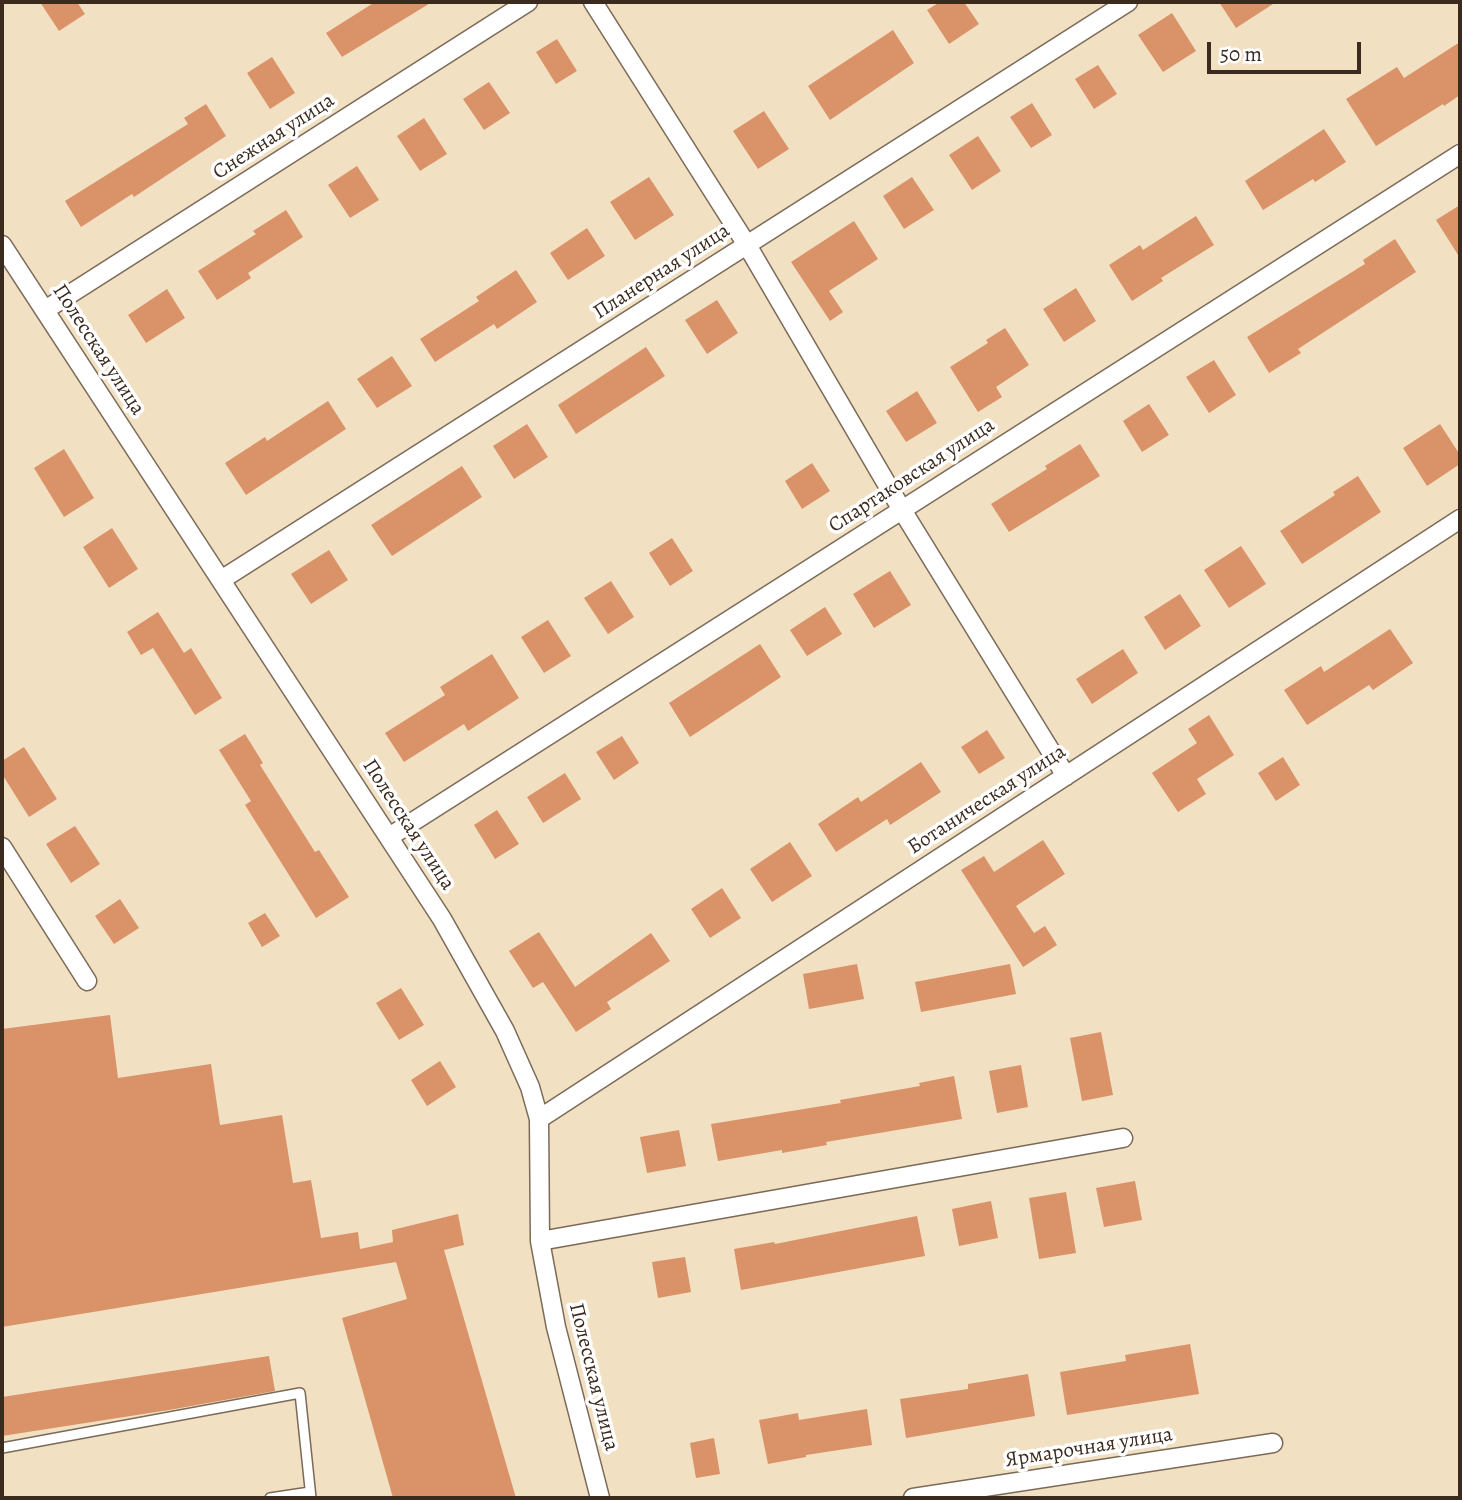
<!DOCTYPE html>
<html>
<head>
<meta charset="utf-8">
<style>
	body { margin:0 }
	#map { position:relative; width:1462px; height:1500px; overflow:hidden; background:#f2e0c3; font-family:Alegreya,serif }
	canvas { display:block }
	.frame { position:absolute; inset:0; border:4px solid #3b2a1e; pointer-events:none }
	.scale { position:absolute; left:1207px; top:42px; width:154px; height:32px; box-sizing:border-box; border:4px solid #3b2a1e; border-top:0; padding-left:9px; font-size:21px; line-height:24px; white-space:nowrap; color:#3b2a1e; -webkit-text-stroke:5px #fff; paint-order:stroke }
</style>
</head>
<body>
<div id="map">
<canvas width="1462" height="1500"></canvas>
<div class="frame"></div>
<div class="scale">50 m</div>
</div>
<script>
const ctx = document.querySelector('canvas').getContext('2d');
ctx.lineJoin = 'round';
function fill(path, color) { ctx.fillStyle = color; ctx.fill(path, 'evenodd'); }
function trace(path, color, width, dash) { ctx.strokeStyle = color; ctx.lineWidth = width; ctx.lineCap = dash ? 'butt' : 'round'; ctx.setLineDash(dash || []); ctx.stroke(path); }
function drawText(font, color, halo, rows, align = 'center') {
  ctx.font = font + ' Alegreya,serif'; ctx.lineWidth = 7; ctx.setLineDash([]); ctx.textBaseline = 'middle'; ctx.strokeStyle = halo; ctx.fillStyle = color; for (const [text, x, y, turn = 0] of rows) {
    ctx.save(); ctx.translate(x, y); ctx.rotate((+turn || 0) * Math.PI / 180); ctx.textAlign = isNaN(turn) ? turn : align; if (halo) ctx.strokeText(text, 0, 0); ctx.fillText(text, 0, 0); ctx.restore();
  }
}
fill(new Path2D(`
	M40 2H77L85 14 59 31Z
	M375 2H432L342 57 326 33Z
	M940 2H964L979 24 949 44 927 10Z
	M1219 2H1276L1236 28Z
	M1172 13 1196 51 1163 72 1138 35Z
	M893 30 914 63 830 120 808 86Z
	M557 39 577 71 556 84 536 52Z
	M1460 42V95L1444 106 1443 104 1376 146 1346 99 1397 67 1404 78Z
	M272 57 295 93 270 109 247 73Z
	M1098 65 1117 94 1094 109 1075 79Z
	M489 82 510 113 484 130 463 99Z
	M1032 103 1052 135 1031 148 1010 117Z
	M206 104 226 136 134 197 132 194 81 227 65 201 188 124 184 118Z
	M764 111 789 149 758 169 733 131Z
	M424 118 447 154 420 171 397 136Z
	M1324 129 1346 162 1315 182 1313 179 1263 210 1245 181Z
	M978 136 1001 171 972 190 949 155Z
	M357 166 379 200 350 218 328 185Z
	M649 177 674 215 635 240 610 202Z
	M912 177 934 210 904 229 883 196Z
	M1460 205V258L1436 220Z
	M286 210 303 237 248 273 251 278 217 300 198 271 256 234 253 231Z
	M1196 216 1214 245 1161 278 1163 281 1132 301 1109 265 1140 245 1143 250Z
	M854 221 878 259 829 291 843 312 830 321 791 262Z
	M587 228 605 256 568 280 550 253Z
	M1395 239 1416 272 1298 349 1301 353 1269 373 1247 337 1365 264 1363 260Z
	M516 270 537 302 497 329 494 324 435 362 420 339 479 301 476 297Z
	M1076 288 1096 321 1064 342 1043 309Z
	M167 289 185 318 146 343 128 315Z
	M717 300 738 333 707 354 685 320Z
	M1005 328 1029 365 996 387 1002 397 978 412 950 367 988 343 986 340Z
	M646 347 665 376 576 434 558 405Z
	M392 356 412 386 377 408 357 379Z
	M1214 360 1236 395 1209 413 1186 377Z
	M917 391 937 423 906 442 886 411Z
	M328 401 346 429 246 495 225 463 265 437 267 441Z
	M1149 404 1169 435 1142 452 1123 421Z
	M527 424 548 457 514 479 493 446Z
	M1440 424 1460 455V464L1427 486 1403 448Z
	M1080 444 1100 476 1009 532 991 504 1047 469 1045 466Z
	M64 449 94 498 64 517 34 468Z
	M812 463 830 491 802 509 785 481Z
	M462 466 482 497 392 556 371 525Z
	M1358 476 1381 512 1302 564 1280 531 1335 495 1333 492Z
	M112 528 138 569 109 588 83 547Z
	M672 538 693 571 670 586 649 553Z
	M1241 546 1266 584 1229 608 1204 570Z
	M329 550 348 580 311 604 291 574Z
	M890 571 911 605 874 628 853 594Z
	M611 581 634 617 608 634 584 598Z
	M1180 594 1201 626 1165 650 1144 617Z
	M825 607 842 634 807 656 790 630Z
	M158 612 184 653 191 648 222 698 195 715 153 648 141 655 127 632Z
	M548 620 571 656 544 673 521 637Z
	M1390 629 1413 663 1373 690 1369 685 1307 725 1284 690 1321 666 1324 672Z
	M760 644 781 677 690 737 669 703Z
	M1123 649 1138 673 1092 704 1076 679Z
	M492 654 519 698 468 731 464 724 404 762 385 733 445 695 440 687Z
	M1209 715 1234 755 1197 779 1206 794 1178 812 1152 773 1197 743 1188 729Z
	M987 730 1005 758 979 774 961 747Z
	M245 734 263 763 260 765 315 852 319 850 349 897 316 918 245 805 251 801 219 750Z
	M622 736 639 763 614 780 596 752Z
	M24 747 57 799 29 817 2 774V761Z
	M1283 757 1300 785 1276 801 1258 773Z
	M921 762 941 792 890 825 887 819 836 852 818 824 858 797 861 802Z
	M565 773 581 799 543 823 527 797Z
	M497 810 519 844 495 859 474 825Z
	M75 826 100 864 71 883 46 844Z
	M1043 840 1065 874 1016 906 1034 933 1045 926 1057 945 1023 967 961 870 984 856 994 872Z
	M790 842 812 876 772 902 750 869Z
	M722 888 741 918 710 938 691 909Z
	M120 899 139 928 114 944 95 916Z
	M265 913 280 936 262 947 248 923Z
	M539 932 575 987 651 933 670 961 607 1002 611 1009 576 1032 543 982 533 988 509 951Z
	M857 964 864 999 809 1009 803 974Z
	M1010 964 1016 994 921 1012 915 982Z
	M401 988 424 1025 399 1040 376 1003Z
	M110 1015 118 1078 211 1064 220 1125 282 1115 293 1183 311 1180 321 1238 358 1232 360 1249 393 1242 392 1230 458 1214 464 1245 444 1250 516 1498H393L342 1318 407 1299 396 1262 2 1327V1029Z
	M1101 1032 1113 1095 1082 1101 1070 1038Z
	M440 1061 456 1087 427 1106 411 1080Z
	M1021 1065 1028 1107 997 1113 989 1071Z
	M954 1076 962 1119 826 1142 827 1145 782 1153V1150L718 1161 711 1124 841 1103 840 1100 920 1086 919 1083Z
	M679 1130 686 1166 647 1173 640 1137Z
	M1135 1181 1142 1220 1104 1227 1096 1188Z
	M1066 1192 1076 1253 1039 1259 1029 1198Z
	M991 1201 998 1238 959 1246 952 1209Z
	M917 1216 925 1256 741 1290 734 1249 774 1242 775 1244Z
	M685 1257 691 1292 658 1298 652 1262Z
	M1190 1344 1199 1394 1067 1415 1060 1372 1126 1361 1125 1355Z
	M269 1356 275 1391 169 1410 2 1436V1397Z
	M1028 1374 1035 1416 906 1438 900 1399 968 1389V1384Z
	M867 1409 872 1445 806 1455V1457L768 1464 759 1420 798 1413 799 1420Z
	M714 1438 720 1474 696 1478 690 1443Z`), '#da9268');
const service = new Path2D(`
	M2 1448 300 1393 311 1498
	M270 1498 310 1492`);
const minor = new Path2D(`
	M593 2 747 245 902 510 1066 776
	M2 245 442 919 505 1031 530 1087 539 1119 540 1241 556 1327 600 1498
	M45 310 528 2
	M221 580 1128 2
	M389 837 1460 154
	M2 847 87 981
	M539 1119 1460 519
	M540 1241 1123 1138
	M913 1498 1273 1443`);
trace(service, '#7b6a58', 12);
trace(minor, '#7b6a58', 21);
trace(service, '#fff', 9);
trace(minor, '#fff', 18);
drawText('21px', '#3b2a1e', '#fff', [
	["Снежная улица",274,137,-33],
	["Планерная улица",662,272,-33],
	["Полесская улица",98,350,57],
	["Спартаковская улица",912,476,-33],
	["Ботаническая улица",987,800,-33],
	["Полесская улица",408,825,57],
	["Полесская улица",593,1377,76],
	["Ярмарочная улица",1089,1448,-9]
]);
</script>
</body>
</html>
